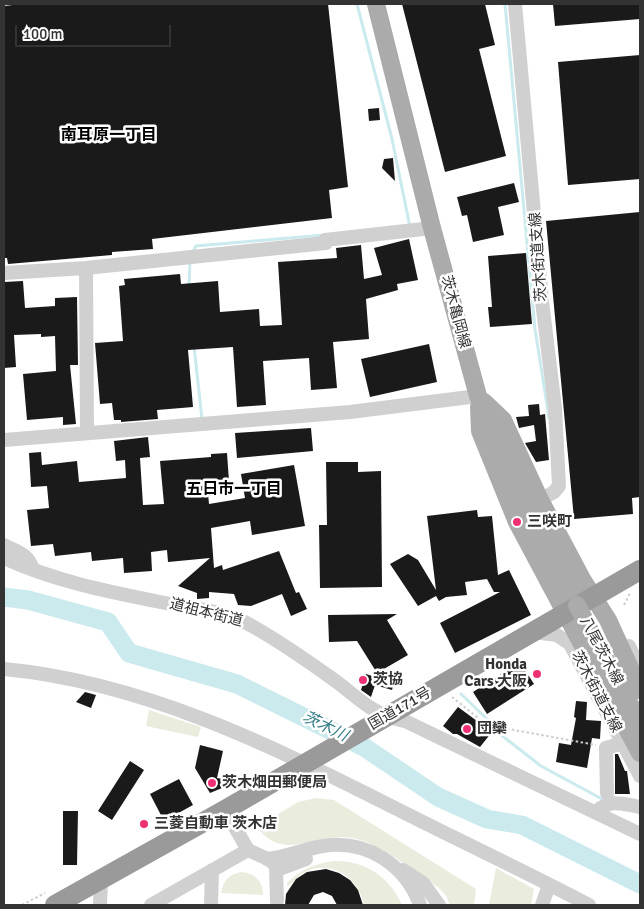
<!DOCTYPE html>
<html>
<head>
<meta charset="utf-8">
<style>
	body { margin:0 }
	#map { position:relative; width:644px; height:909px; overflow:hidden; background:#fff; font-family:Signika,sans-serif }
	canvas { display:block }
	.frame { position:absolute; inset:0; border:5px solid #333; pointer-events:none }
	.scale { position:absolute; left:15px; top:25px; width:156px; height:22px; box-sizing:border-box; border:2px solid #333; border-top:0; padding-left:6px; font-size:15px; line-height:18px; white-space:nowrap; color:#333; -webkit-text-stroke:4px #fff; paint-order:stroke }
</style>
</head>
<body>
<div id="map">
<canvas width="644" height="909"></canvas>
<div class="frame"></div>
<div class="scale">100 m</div>
</div>
<script>
const ctx = document.querySelector('canvas').getContext('2d');
ctx.lineJoin = 'round';
function fill(path, color) { ctx.fillStyle = color; ctx.fill(path, 'evenodd'); }
function trace(path, color, width, dash) { ctx.strokeStyle = color; ctx.lineWidth = width; ctx.lineCap = dash ? 'butt' : 'round'; ctx.setLineDash(dash || []); ctx.stroke(path); }
function drawText(font, color, halo, rows, align = 'center') {
  ctx.font = font + ' Signika,"Noto Sans JP",sans-serif'; ctx.lineWidth = 5; ctx.setLineDash([]); ctx.textBaseline = 'middle'; ctx.strokeStyle = halo; ctx.fillStyle = color; for (const [text, x, y, turn = 0] of rows) {
    ctx.save(); ctx.translate(x, y); ctx.rotate((+turn || 0) * Math.PI / 180); ctx.textAlign = isNaN(turn) ? turn : align; if (halo) ctx.strokeText(text, 0, 0); ctx.fillText(text, 0, 0); ctx.restore();
  }
}
fill(new Path2D(`
	M149 710 201 727 198 737 146 726Z
	M316 798 334 800 476 889 474 905H450L446 896 438 887C414 872 381 843 352 838 317 831 284 864 257 827L298 802Z
	M334 861C364 860 390 877 402 905H364C359 879 334 860 307 871 299 874 292 884 287 887V883C300 870 315 863 334 861Z
	M496 868 534 889 531 905H489Z
	M241 872C255 873 263 881 263 895L221 893C223 881 229 874 241 872Z`), '#eaecde');
trace(new Path2D(`
	M357 4 392 139 410 227
	M505 4 535 329 549 418
	M192 253 196 246 324 235
	M189 287 190 261
	M194 346 202 419
	M461 694 488 720
	M496 731 541 766 602 799`), '#caeaed', 3);
trace(new Path2D(`
	M4 597 28 600 108 622 129 653 237 684 364 747 438 797 487 819 522 825 640 884`), '#caeaed', 19);
fill(new Path2D(`
	M21 4H328L348 187 329 190 332 218 152 239 153 249 112 252V255L8 264 7 258H4V6Z
	M402 4H485L495 45 479 49 506 156 445 172Z
	M553 4H640V19L555 26Z
	M640 55V179L568 185 558 62Z
	M379 108 380 120 369 121 368 109Z
	M393 158 395 181 382 168 384 159Z
	M514 183 519 202 498 207 504 235 473 242 467 215 462 216 457 197Z
	M640 212V497L632 498 633 514 574 519 546 221Z
	M409 239 418 280 397 284 398 290 366 299 369 339 333 342 337 388 311 390 309 358 263 361 266 405 237 407 233 347 188 350 193 407 157 410 158 419 121 422V420H114L112 403 100 404 95 343 123 341 119 286 125 285 124 279 180 274 181 284 218 281 220 312 259 309 260 326 282 325 278 262 337 258 336 248 361 245 364 279 382 275 374 248Z
	M526 253 532 324 490 327 488 307H492L488 256Z
	M23 281 25 308 55 306V298L77 297 78 365H70L76 424 63 425V417L27 420 23 374 56 371 55 336 41 337V334L14 335 16 367 4 368V282Z
	M429 344 437 382 370 397 361 359Z
	M539 404 540 415 545 414 549 460 536 462 525 443 536 441 534 425 519 428 516 417 529 416 528 405Z
	M311 428 313 451 237 458 235 433Z
	M148 437 150 457 140 458 143 505 164 504 160 461 211 457V454L227 453 229 481 207 482 209 504 245 498 241 474 294 465 305 526 252 535 250 521 211 528 214 568 222 565 223 570 279 551 296 593 299 592 307 609 291 616 282 594 251 606 238 605 234 594 209 592V598L197 599V593L178 586 210 558 168 562 167 550 151 552 152 571 124 573 123 558 92 561 91 552 55 556 53 544 31 546 27 510 49 508 47 486 31 487 29 453 41 452 42 465 77 461 79 482 126 478 125 460 116 461 114 441Z
	M326 462H358V472L381 471 382 587 320 588 319 525H327Z
	M477 510 478 517 492 516 498 575 509 570 531 615 455 653 440 623 500 592H494L487 579 465 582 467 595 446 597 439 601 436 596 418 606 390 564 408 554 418 560 436 590 427 516Z
	M397 614 387 620 408 655 377 673 357 641 329 642 328 615Z
	M520 662 534 684 487 714 473 692Z
	M366 674 394 683 392 690 375 685 371 697 361 690Z
	M85 692 96 695 91 708 76 702Z
	M576 701 587 702 586 720 601 721 600 739 592 738 587 768 556 762 559 743 571 745 576 718 574 717Z
	M458 707 492 732 480 747 457 734H453L443 726Z
	M200 745 223 751 217 778 223 779 224 784 222 788 210 793 195 768Z
	M615 754H618L625 771H627L630 794H615Z
	M130 761 144 770 112 820 98 811Z
	M179 779 193 805 164 821 150 794Z
	M63 811H78L77 865H63Z
	M326 869 339 873 350 880 358 890 363 905H337L332 896 323 892 314 895 308 905H285L286 894 296 879 307 872Z`), '#1a1a1a');
trace(new Path2D(`
	M624 605 630 593
	M452 697 487 725 596 745
	M22 905 45 893`), '#cdcdcd', 2, [2.5, 2.5]);
trace(new Path2D(`
	M515 4 542 301 555 408 559 486 554 492 540 500
	M86 268 87 432
	M4 273 86 268 326 243 325 240 432 228
	M4 440 350 412 478 396
	M4 545C18 552 29 554 33 570
	M4 558C55 581 105 591 160 602 190 608 225 610 252 626 279 641 312 664 337 682 362 701 373 715 405 721L640 834
	M533 632 557 635 570 644 640 776
	M629 646 640 669
	M4 669C143 682 270 745 393 807 458 840 524 871 589 905
	M607 793 606 748 623 743
	M225 810 248 850 270 860 276 866 277 901
	M596 812C610 798 623 804 640 807
	M267 859C286 857 304 849 323 846 366 839 406 865 420 905
	M277 870 306 859
	M403 870 423 883 439 905
	M100 905 101 879
	M151 905 248 850
	M211 905 212 870
	M542 905 549 885`), '#d0d0d0', 14);
trace(new Path2D(`
	M376 4 432 228 478 396 514 482 577 605
	M484 402 503 420 540 500 582 579 608 620 640 690
	M479 407 480 431 517 522 640 753
	M594 638 640 723`), '#ababab', 18);
trace(new Path2D(`
	M55 905 225 810 640 570`), '#9a9a9a', 20);
trace(new Path2D(`
	M577 605 594 638`), '#ababab', 18);
for (const [x, y, r, color] of [
	[517,522,5,"#ef3074"],
	[537,674,5,"#ef3074"],
	[363,680,5,"#ef3074"],
	[467,729,5,"#ef3074"],
	[212,783,5,"#ef3074"],
	[144,824,5,"#ef3074"]
]) { const dot = new Path2D(); dot.arc(x, y, r, 0, 2 * Math.PI); ctx.fillStyle = color; ctx.fill(dot); trace(dot, '#fff', 2); }
drawText('15px', '#333', '#fff', [
	["茨木街道支線",539,257,-94],
	["茨木亀岡線",455,312,75],
	["道祖本街道",206,613,14],
	["八尾茨木線",601,651,62],
	["茨木街道支線",596,692,62],
	["国道171号",400,709,-30]
]);
drawText('bold 15px', '#333', '#fff', [
	["三咲町",527,522],
	["Honda",527,665,"right"],
	["Cars 大阪",527,682,"right"],
	["茨協",373,680],
	["団欒",477,729],
	["茨木畑田郵便局",222,783],
	["三菱自動車 茨木店",154,824]
], 'left');
drawText('bold 16px', '#000', '#fff', [
	["南耳原一丁目",109,136],
	["五日市一丁目",234,490]
]);
drawText('italic 16px', '#347e86', '#fff', [
	["茨木川",325,727,26]
]);
</script>
</body>
</html>
